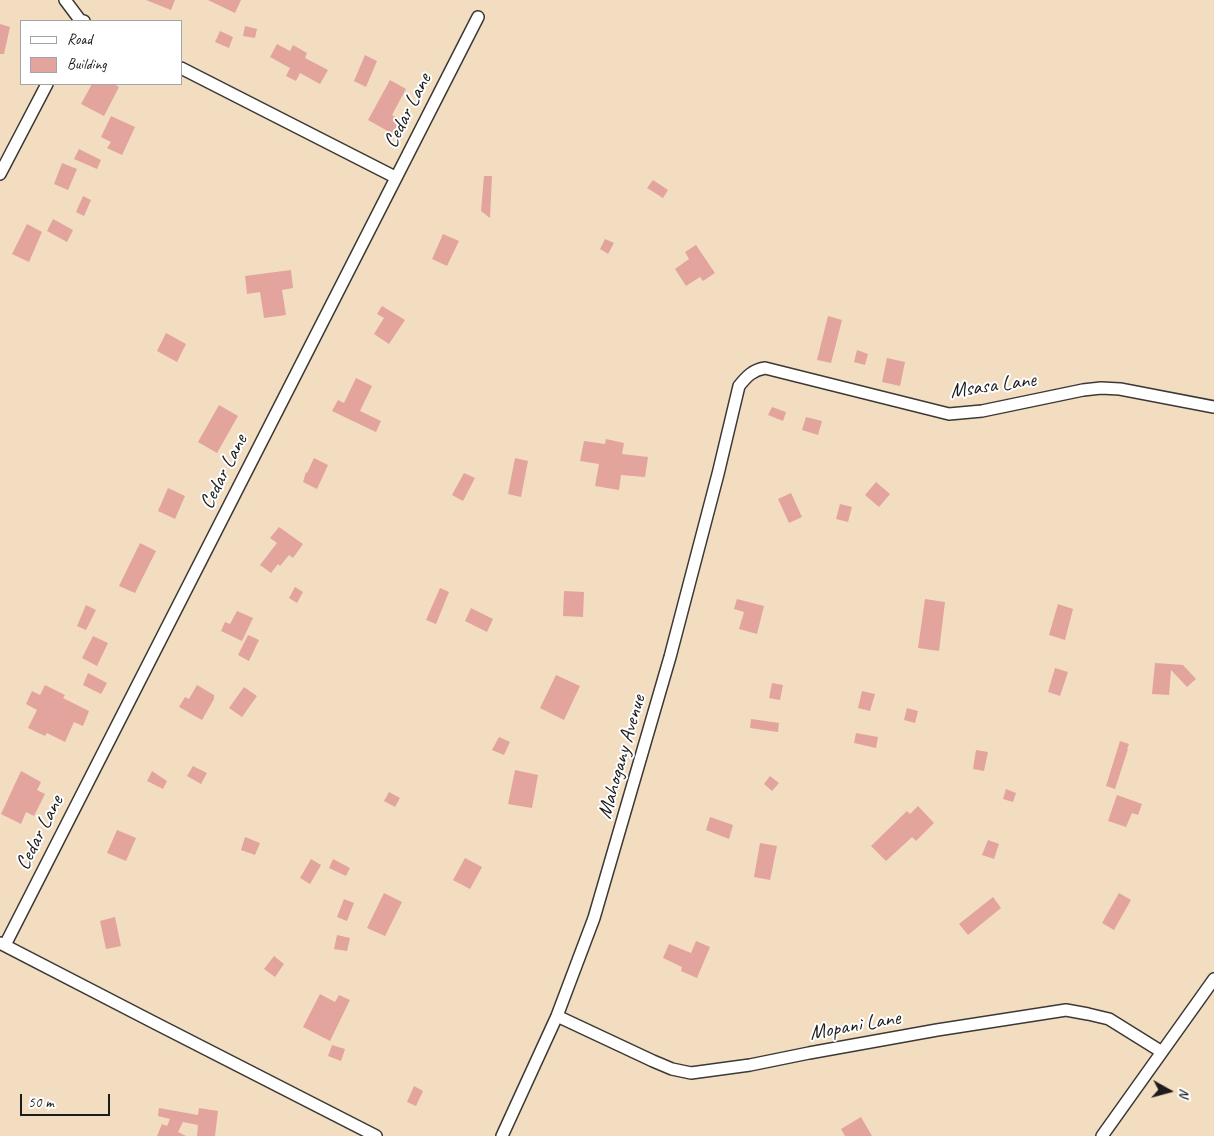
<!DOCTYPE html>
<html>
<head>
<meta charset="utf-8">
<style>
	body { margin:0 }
	#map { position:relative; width:1214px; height:1136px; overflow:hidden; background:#f2ddc0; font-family:Caveat,sans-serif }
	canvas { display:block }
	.legend { position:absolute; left:20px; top:20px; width:162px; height:65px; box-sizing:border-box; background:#fff; border:1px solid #a4a4a4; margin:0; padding:6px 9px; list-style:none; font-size:15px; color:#1c1c1c }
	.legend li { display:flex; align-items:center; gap:10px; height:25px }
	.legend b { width:25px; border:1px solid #a4a4a4 }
	.north { position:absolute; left:1144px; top:1066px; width:50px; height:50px; -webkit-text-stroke:4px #fff; paint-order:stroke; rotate:97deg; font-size:14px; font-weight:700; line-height:20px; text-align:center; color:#1c1c1c }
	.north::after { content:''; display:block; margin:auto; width:18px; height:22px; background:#1c1c1c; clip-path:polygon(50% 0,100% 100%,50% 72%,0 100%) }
	.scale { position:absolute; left:20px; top:1094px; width:90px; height:22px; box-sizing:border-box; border:2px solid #1c1c1c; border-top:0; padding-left:6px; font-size:15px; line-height:18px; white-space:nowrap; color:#1c1c1c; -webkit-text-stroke:4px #fff; paint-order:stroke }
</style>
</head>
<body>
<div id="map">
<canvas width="1214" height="1136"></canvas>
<ul class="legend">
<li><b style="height:6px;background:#fff"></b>Road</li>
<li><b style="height:14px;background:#e2a49d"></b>Building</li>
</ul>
<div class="north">N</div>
<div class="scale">50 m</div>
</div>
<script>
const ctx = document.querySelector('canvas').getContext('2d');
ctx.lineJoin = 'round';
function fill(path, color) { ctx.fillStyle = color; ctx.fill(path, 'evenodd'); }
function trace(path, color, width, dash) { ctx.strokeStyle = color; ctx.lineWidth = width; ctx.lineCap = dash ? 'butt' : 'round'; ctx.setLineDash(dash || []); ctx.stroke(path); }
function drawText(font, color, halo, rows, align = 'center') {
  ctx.font = font + ' Caveat,sans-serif'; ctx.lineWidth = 4; ctx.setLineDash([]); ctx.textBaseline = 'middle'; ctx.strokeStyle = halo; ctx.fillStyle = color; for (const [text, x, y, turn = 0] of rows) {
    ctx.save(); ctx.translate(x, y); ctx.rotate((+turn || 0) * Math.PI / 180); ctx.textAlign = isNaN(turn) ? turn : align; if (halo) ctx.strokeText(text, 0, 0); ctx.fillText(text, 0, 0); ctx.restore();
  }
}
fill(new Path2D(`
	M146 0H175L171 10Z
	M208 0H241L235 13Z
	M0 24 10 27 4 54H0Z
	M245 26 257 29 255 38 243 36Z
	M220 31 233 37 229 48 215 42Z
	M277 44 290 51 293 45 307 53 305 58 328 70 320 84 300 73 296 81 286 76 290 68 270 57Z
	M365 55 377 61 366 87 354 81Z
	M390 80 406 89 392 115 401 120 393 134 368 120Z
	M92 84H114L119 87 104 116 81 104Z
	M111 116 135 127 122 155 107 148 111 142 101 137Z
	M79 149 101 160 97 169 74 159Z
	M62 163 77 169 68 190 54 184Z
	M484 176H492L490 218 481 211Z
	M653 180 668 190 663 198 647 188Z
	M83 196 91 200 84 216 76 212Z
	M53 219 73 230 67 242 47 231Z
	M27 224 42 232 29 262 12 254Z
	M443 234 459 241 447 266 432 259Z
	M605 239 614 243 608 254 600 249Z
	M696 245 715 273 703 281 700 277 686 286 675 269 689 259 685 252Z
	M291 270 293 288 282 290 286 315 264 318 260 292 247 294 245 276Z
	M382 306 405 320 389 344 374 334 384 318 377 314Z
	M828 316 842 320 831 363 817 360Z
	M166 333 186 344 177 362 157 351Z
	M857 350 868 354 865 365 854 362Z
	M887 358 905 362 900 386 882 382Z
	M356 378 372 386 360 411 381 421 376 432 332 411 338 400 344 403Z
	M219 405 238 416 217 453 198 442Z
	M772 407 786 412 783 421 768 415Z
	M806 417 822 421 818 435 802 430Z
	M606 439 624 443 622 454 648 457 645 477 621 475 619 490 595 486 599 464 580 461 584 441 605 444Z
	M314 458 328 465 317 489 303 482 306 472 307 473Z
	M515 458 528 461 521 497 508 494Z
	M464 473 475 478 463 501 452 495Z
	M876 482 890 494 879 507 865 495Z
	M168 488 185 496 175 519 158 511Z
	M791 493 802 517 789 523 778 499Z
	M840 504 852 507 848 522 836 519Z
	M279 527 303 544 293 558 289 555 280 566 278 564 271 573 260 565 277 543 270 538Z
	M140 543 156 551 135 593 119 586Z
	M295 587 303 592 297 603 289 598Z
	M440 588 449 592 436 624 426 620Z
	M564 591 584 592 583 617 563 616Z
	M737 599 764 606 757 634 739 629 744 612 734 609Z
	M925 599 945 602 939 651 918 648Z
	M1058 604 1073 609 1065 640 1049 635Z
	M86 605 96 610 86 630 77 626Z
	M471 608 493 619 487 632 465 621Z
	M237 611 253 618 242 641 221 631 225 622 230 624Z
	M248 635 259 640 249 661 238 655Z
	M93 636 108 643 97 666 82 658Z
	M1155 663 1183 665 1196 679 1187 687 1171 670 1169 695 1152 694Z
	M1055 668 1068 672 1060 696 1048 692Z
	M88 673 107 683 101 694 83 685Z
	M556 675 580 686 564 720 540 708Z
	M772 683 783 685 780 700 769 698Z
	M45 685 65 695 63 698 89 711 83 726 74 722 65 742 47 733 45 736 28 728 37 710 26 704 32 691 40 695Z
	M197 685 214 695V699L202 720 179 707 185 697 189 699Z
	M244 687 257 696 242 717 229 708Z
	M862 691 875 694 870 711 858 708Z
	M907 708 918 711 915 723 904 720Z
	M751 719 779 723 778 732 750 728Z
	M856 733 878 737 876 748 854 743Z
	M499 737 510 742 504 755 492 750Z
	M1120 741 1129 744 1127 749H1128L1115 789 1106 786Z
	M976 750 988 752 984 771 973 769Z
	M193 766 207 773 201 784 187 776Z
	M515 770 538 775 532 808 508 804Z
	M21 771 41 782 37 790 45 794 34 816 26 812 21 824 1 814Z
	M152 771 167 781 163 789 147 781Z
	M770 776 779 783 772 791 764 784Z
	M1006 789 1016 793 1013 802 1003 799Z
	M389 792 400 798 395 807 384 801Z
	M1117 795 1142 804 1138 815 1132 813 1126 827 1108 821Z
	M918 806 934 823 916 841 912 837 886 861 871 846 907 811 910 814Z
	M710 817 733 825 729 839 706 830Z
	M117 830 136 838 126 861 107 853Z
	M245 837 260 843 255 855 241 850Z
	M988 840 999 844 994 859 982 855Z
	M760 843 777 846 770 880 754 877Z
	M465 858 482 867 470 889 453 880Z
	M311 859 321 865 310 884 300 878Z
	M333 859 350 868 346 876 329 868Z
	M384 893 402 902 385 936 367 928Z
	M1119 893 1131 900 1114 930 1102 923Z
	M993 897 1001 908 968 935 959 924Z
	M344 899 354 903 347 921 337 917Z
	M115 917 121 946 106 949 100 921Z
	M337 935 350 938 347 951 334 949Z
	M696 941 710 947 697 978 681 971 682 967 663 958 669 944 691 953Z
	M274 956 284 964 275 977 264 969Z
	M320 994 335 1002 339 995 350 1000 330 1041 303 1027Z
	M332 1045 345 1049 341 1061 328 1056Z
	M414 1086 423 1091 416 1106 407 1102Z
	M159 1108 198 1115 199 1108 218 1111 215 1136H197L198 1125 183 1122 178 1132 186 1136H157L162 1124 167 1126 170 1119 158 1116Z
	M861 1117 872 1136H845L841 1129Z`), '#e2a49d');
const street = new Path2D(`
	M65 0 80 20 84 21
	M181 68 395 177
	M0 174 47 84
	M0 943 153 1022 376 1136
	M5 945 478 17
	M557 1016 653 1061 672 1069 691 1073 750 1065 809 1053 937 1030 1066 1010 1088 1014 1109 1019 1162 1052
	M502 1136 557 1016 594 918 670 657 718 474 739 386C747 376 753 370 765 368L949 414 982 411 1083 390 1101 388 1120 389 1214 407
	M1102 1136 1214 979`);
trace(street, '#3c3935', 14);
trace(street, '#fff', 11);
drawText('21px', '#1c1c1c', '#fff', [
	["Cedar Lane",408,111,-63],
	["Msasa Lane",993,386,-8],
	["Cedar Lane",224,472,-63],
	["Mahogany Avenue",622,757,-74],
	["Cedar Lane",40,833,-63],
	["Mopani Lane",855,1026,-10]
]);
</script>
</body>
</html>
